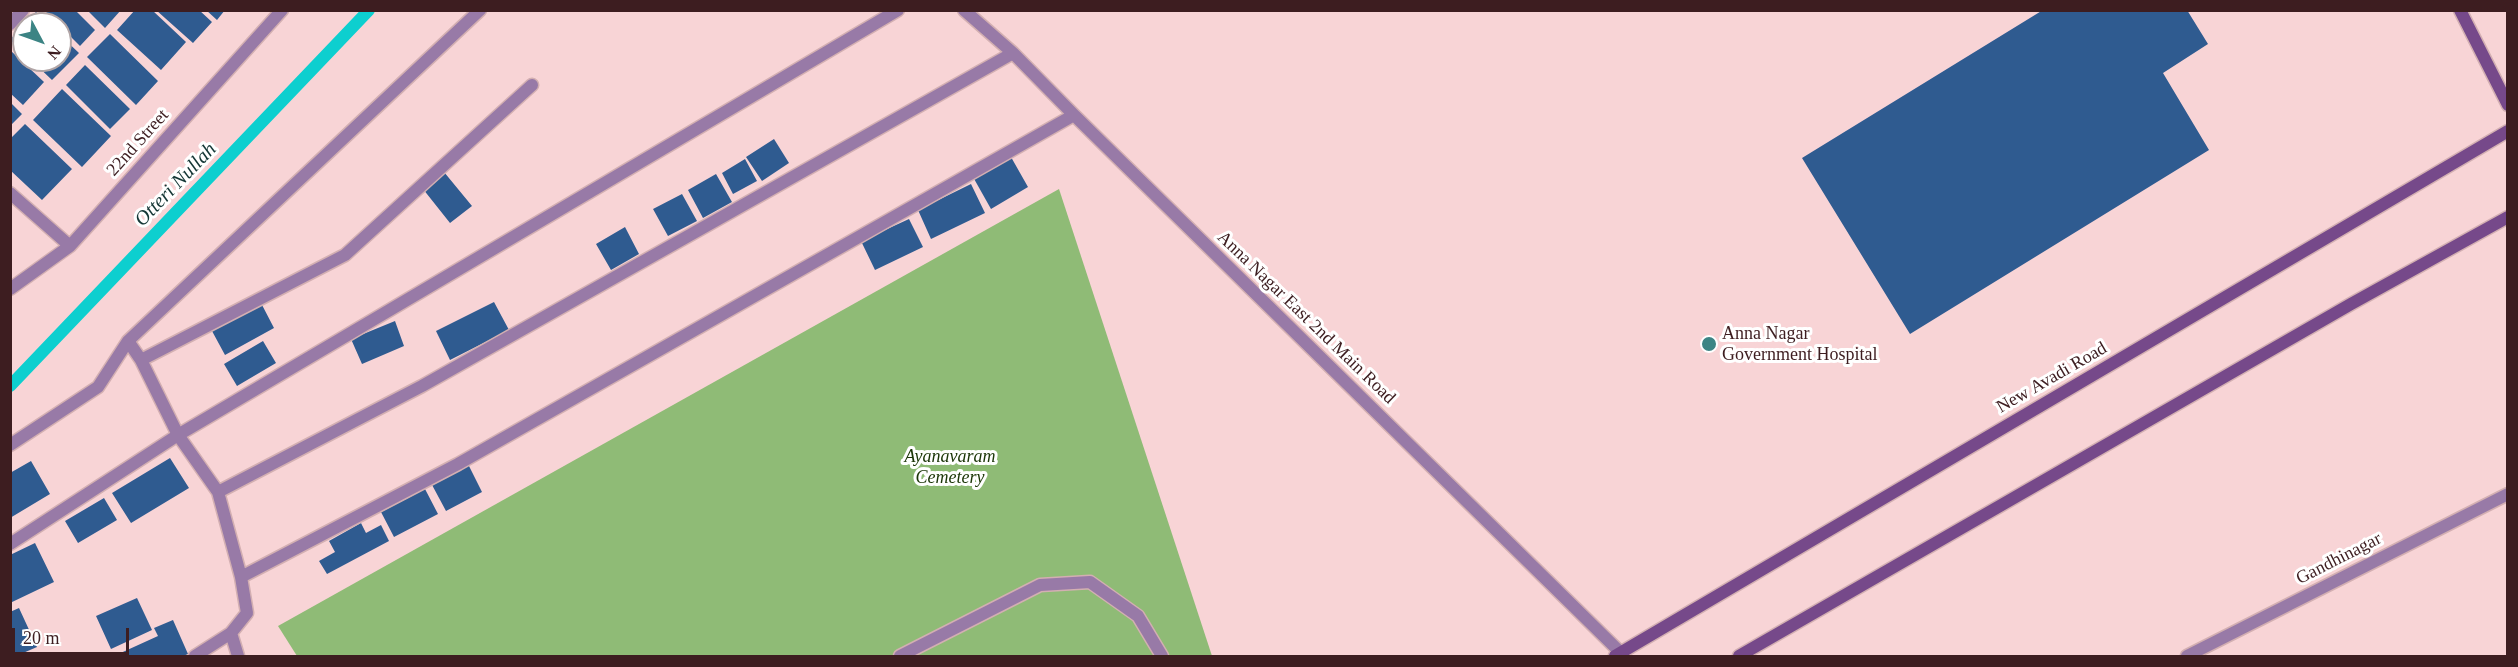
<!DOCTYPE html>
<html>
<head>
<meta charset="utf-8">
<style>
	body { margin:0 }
	#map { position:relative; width:2518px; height:667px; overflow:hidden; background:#f8d4d6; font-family:"Times New Roman",serif }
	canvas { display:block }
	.frame { position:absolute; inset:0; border:12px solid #3d1d20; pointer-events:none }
	.north { position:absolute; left:12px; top:12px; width:60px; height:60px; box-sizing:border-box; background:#fff; border:2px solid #b1a5a6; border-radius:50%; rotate:131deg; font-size:16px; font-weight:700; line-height:24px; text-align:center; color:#3d1d20 }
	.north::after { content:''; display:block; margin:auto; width:21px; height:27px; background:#3c8484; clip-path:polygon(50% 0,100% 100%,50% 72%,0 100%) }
	.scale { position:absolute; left:12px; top:628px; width:117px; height:27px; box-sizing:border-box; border:3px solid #3d1d20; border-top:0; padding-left:8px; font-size:18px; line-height:21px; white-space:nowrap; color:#3d1d20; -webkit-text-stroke:4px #fff; paint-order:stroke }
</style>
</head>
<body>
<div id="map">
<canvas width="2518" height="667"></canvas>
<div class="frame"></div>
<div class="north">N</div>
<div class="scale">20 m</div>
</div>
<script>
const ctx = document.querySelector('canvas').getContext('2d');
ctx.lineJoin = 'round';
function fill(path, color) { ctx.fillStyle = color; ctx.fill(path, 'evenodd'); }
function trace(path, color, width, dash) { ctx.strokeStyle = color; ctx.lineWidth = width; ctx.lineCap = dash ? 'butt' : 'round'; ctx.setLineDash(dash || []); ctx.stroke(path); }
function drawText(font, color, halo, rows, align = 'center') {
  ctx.font = font + ' "Times New Roman",serif'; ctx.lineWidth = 6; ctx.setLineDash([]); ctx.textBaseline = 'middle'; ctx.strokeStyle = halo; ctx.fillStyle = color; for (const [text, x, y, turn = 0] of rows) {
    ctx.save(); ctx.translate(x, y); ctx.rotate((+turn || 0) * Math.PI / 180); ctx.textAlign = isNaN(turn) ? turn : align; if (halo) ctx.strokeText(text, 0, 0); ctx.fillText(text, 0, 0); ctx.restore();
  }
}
fill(new Path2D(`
	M1059 189 1212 656H297L278 626Z`), '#8fbb76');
trace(new Path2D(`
	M10 386 369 10`), '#0dcfcf', 12);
fill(new Path2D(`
	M44 10H75L95 30 80 46Z
	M87 10H121L105 28Z
	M135 10H152L186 42 161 70 117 30Z
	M156 10H199L212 22 193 43Z
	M206 10H225L217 20Z
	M2043 10H2187L2208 44 2163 73 2209 150 1910 334 1802 158Z
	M36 12 49 24H24Z
	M24 24V53L10 40Z
	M110 34 158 81 136 105 87 57Z
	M60 35 79 53 52 80 31 60H60Z
	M10 50 44 82 23 105 10 93Z
	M85 65 130 109 110 129 66 85Z
	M62 89 111 136 82 167 33 120Z
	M10 102 22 114 10 126Z
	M25 124 72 169 42 200 10 170V139Z
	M774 139 789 163 762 181 746 157Z
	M1011 157 1028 187 991 209 973 177Z
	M745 159 757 181 733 194 722 173Z
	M444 172 472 206 450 223 423 189Z
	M716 174 732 202 703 218 688 190Z
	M971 184 985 213 931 239 918 210Z
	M682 194 697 221 668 236 653 209Z
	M909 219 923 247 875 270 861 241Z
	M625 227 639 254 611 270 596 244Z
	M494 302 509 330 450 360 436 331Z
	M261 303 274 328 225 355 212 331Z
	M395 321 404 346 362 364 351 339Z
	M263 341 276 363 237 386 224 364Z
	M170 458 189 488 131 523 112 493Z
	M31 461 50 494 10 518V473Z
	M468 464 482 492 446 511 431 483Z
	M425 489 438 514 394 537 381 512Z
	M104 498 117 520 78 543 65 521Z
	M361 523 366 533 381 525 389 541 327 574 319 561 335 552 329 541Z
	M35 543 54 582 10 603V555Z
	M137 598 152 630 111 649 96 616Z
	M19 608 37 647 16 656H10V612Z
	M173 620 188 654 183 656H114L158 636 154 628Z`), '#2f5b90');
const lane = new Path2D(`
	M900 656 1040 585 1090 582 1138 616 1162 656`);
const street = new Path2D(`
	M964 10 1013 53 1074 115 1621 653
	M10 24 23 10
	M10 193 70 246
	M10 289 70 246 282 10
	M128 341 141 360 178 435 218 492 241 577 247 613 231 633 238 656
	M141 360 345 255 532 85
	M10 445 98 387 128 341 480 10
	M218 492 422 386 1013 53
	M10 544 178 435 898 10
	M241 577 458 464 1074 115
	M195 656 231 633
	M2187 656 2508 494`);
const secondary = new Path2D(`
	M2460 10 2508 105
	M1615 656 2508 131
	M1739 656 2351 304 2508 217`);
trace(lane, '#d3afb2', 15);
trace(street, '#d3afb2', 15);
trace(secondary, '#d3afb2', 15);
trace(lane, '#987aa7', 12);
trace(street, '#987aa7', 12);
trace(secondary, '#76498a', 12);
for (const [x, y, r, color] of [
	[1709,344,8,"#3c8484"]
]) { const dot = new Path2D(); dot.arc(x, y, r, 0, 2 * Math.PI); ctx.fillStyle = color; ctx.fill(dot); trace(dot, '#fff', 2); }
drawText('18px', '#3d1d20', '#fff', [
	["22nd Street",138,143,-48],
	["Anna Nagar East 2nd Main Road",1306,318,44],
	["New Avadi Road",2052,378,-30],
	["Gandhinagar",2339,559,-27]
]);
drawText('18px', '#3d1d20', '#fff', [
	["Anna Nagar",1722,334],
	["Government Hospital",1722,355]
], 'left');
drawText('italic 18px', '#1b3607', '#fff', [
	["Ayanavaram",950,457],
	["Cemetery",950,478]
]);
drawText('italic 20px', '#143635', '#fff', [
	["Otteri Nullah",176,185,-46]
]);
</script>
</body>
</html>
